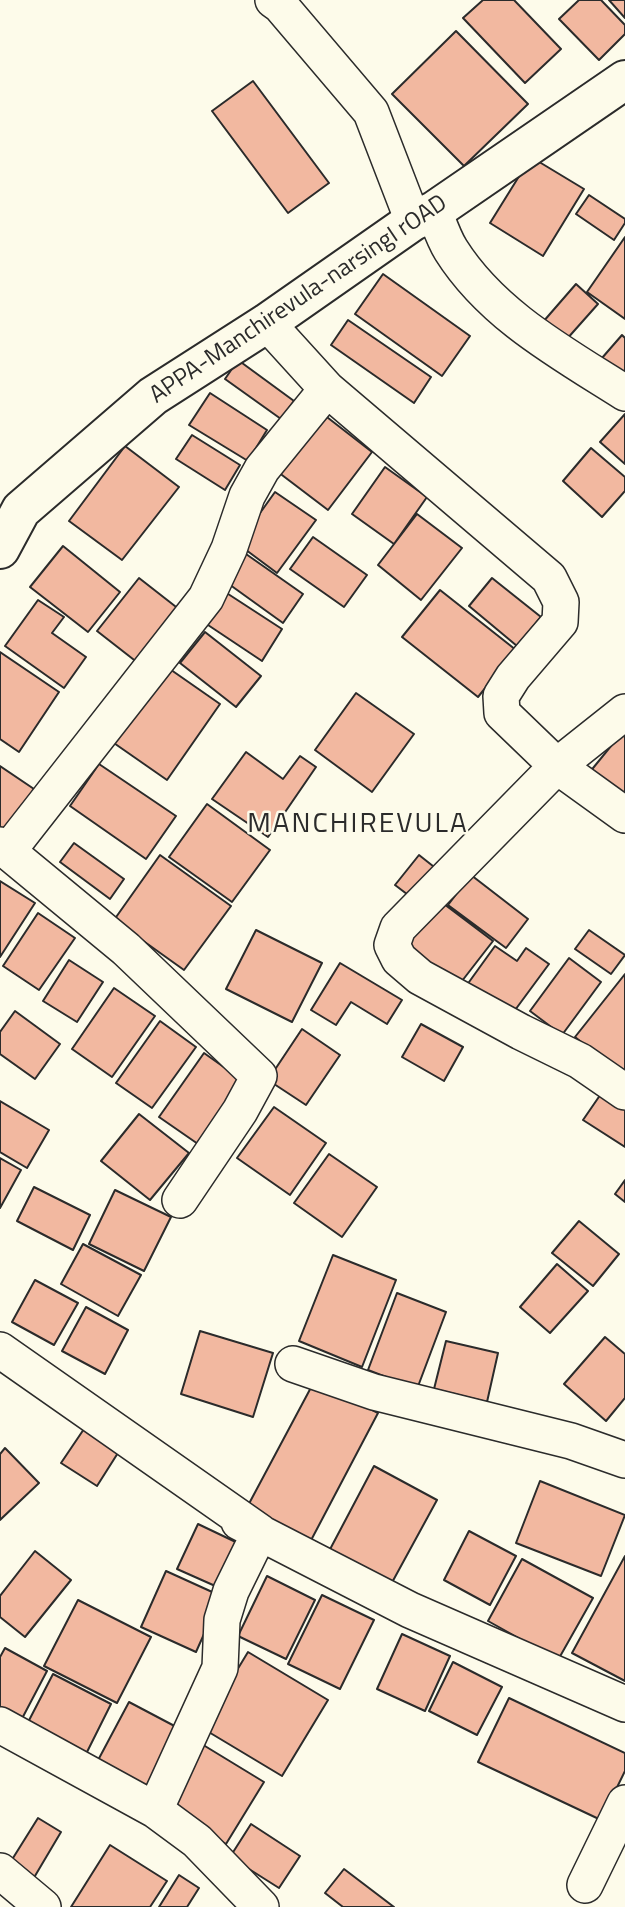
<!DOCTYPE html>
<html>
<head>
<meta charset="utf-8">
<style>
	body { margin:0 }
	canvas { display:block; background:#fdfbea }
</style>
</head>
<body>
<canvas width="625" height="1907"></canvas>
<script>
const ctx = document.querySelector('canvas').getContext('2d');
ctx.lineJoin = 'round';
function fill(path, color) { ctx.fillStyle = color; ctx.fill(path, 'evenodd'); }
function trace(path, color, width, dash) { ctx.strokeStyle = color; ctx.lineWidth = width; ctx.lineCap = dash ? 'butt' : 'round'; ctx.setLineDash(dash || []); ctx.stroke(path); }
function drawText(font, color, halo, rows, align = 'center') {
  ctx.font = font + ' "Titillium Web",sans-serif'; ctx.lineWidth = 5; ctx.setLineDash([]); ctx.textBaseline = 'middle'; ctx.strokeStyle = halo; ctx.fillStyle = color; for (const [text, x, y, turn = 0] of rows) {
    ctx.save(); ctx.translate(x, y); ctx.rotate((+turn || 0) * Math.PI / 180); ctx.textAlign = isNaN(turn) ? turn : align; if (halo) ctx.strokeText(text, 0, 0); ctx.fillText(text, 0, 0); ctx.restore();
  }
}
const building = new Path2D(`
	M483 0H514L561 49 525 83 463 18Z
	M579 0H601L625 25V34L599 60 559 19Z
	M609 0H625V18Z
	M456 31 528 104 464 166 392 94Z
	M253 81 329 183 288 213 212 111Z
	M531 157 584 189 543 256 490 223Z
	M589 195 625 219V223L614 240 576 214Z
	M625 237V319L587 292Z
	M383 274 470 336 442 376 355 314Z
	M576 284 598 304 558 349 536 330Z
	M348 320 431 377 414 403 331 345Z
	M622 335 625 338V379L602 358Z
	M238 360 294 401 281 419 225 379Z
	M210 393 267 430 248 461 189 425Z
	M323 414 372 452 328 510 278 472Z
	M625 414V464L600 442Z
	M192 435 240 465 225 490 176 459Z
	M125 446 179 487 122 560 69 521Z
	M591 448 625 477V491L602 517 563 481Z
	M385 467 427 497 394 544 352 514Z
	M275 492 316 520 277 573 238 544Z
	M417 514 462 548 421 600 378 565Z
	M313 537 367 575 344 607 290 569Z
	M63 546 120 592 88 632 30 587Z
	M246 554 303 594 283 623 226 582Z
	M139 578 180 610 138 663 97 631Z
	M492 578 541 617 517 646 469 606Z
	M222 590 282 629 262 661 202 621Z
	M440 590 516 650 478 697 402 637Z
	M38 600 64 617 52 633 86 657 64 688 5 646Z
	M205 632 261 676 236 707 180 663Z
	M0 652 59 692 19 752 0 739Z
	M164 665 220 704 167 780 111 741Z
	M356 693 414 734 372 792 315 750Z
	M625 729V803L589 773Z
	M246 752 283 779 300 756 316 767 268 837 212 799Z
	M99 764 176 816 146 859 70 806Z
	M0 766 34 789 1 839 0 838Z
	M207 804 270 850 232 902 169 857Z
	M74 843 124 879 110 899 60 862Z
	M160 855 231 906 184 970 114 920Z
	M419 855 443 874 420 904 395 885Z
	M471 875 528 919 506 948 448 905Z
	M0 881 35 903 0 957Z
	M440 901 493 941 455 990 402 950Z
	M38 913 75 938 39 990 3 966Z
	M256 930 322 963 292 1022 226 989Z
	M589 930 625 955 611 974 575 949Z
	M495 946 517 961 526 948 549 964 507 1021 464 989Z
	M569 958 601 982 562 1035 530 1011Z
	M69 960 103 982 77 1022 43 1001Z
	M340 963 402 1000 387 1024 351 1002 336 1025 311 1010Z
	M625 974V1077L575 1037Z
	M114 988 155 1016 112 1077 72 1049Z
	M15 1011 60 1044 35 1079 0 1054V1032Z
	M160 1021 196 1047 152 1108 116 1083Z
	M421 1024 463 1047 444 1081 402 1057Z
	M302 1029 340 1055 306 1105 268 1080Z
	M204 1053 242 1080 198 1144 159 1117Z
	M605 1088 625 1101V1147L583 1120Z
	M0 1101 49 1130 27 1168 0 1152Z
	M274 1107 326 1143 290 1195 237 1158Z
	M139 1114 189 1153 150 1200 101 1161Z
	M329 1154 377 1187 342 1237 294 1203Z
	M0 1158 21 1170 0 1208Z
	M625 1180V1202L615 1194Z
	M34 1187 90 1215 73 1250 17 1221Z
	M115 1190 171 1217 144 1271 89 1244Z
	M579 1221 619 1254 593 1286 552 1253Z
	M83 1244 141 1275 118 1316 61 1284Z
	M333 1255 396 1280 362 1367 299 1341Z
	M557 1264 588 1291 550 1333 520 1307Z
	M35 1280 78 1303 54 1345 12 1322Z
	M397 1293 446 1312 417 1389 368 1370Z
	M86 1307 128 1330 105 1374 62 1351Z
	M200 1331 273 1353 253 1417 181 1394Z
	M605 1337 625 1354V1398L606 1421 564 1384Z
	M446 1341 498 1353 487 1402 434 1389Z
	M315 1380 378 1413 308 1546 244 1513Z
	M88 1423 123 1445 97 1486 61 1463Z
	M5 1448 39 1483 0 1520V1454Z
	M374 1466 437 1500 389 1588 327 1555Z
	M540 1481 625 1515 601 1576 516 1543Z
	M198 1524 242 1545 222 1589 177 1569Z
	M469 1531 516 1556 490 1605 444 1580Z
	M35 1551 71 1580 25 1637 0 1617V1596Z
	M625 1556V1681L572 1653Z
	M522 1559 593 1598 558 1660 488 1621Z
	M166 1571 221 1596 196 1652 141 1627Z
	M267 1576 315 1600 286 1659 238 1636Z
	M322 1595 374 1620 340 1689 288 1664Z
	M78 1600 151 1637 117 1703 44 1666Z
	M402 1634 450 1656 425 1711 377 1689Z
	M5 1648 47 1671 16 1730 0 1721V1657Z
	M248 1652 328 1700 282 1776 202 1728Z
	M453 1662 502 1687 477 1735 429 1711Z
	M53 1674 111 1704 83 1760 24 1730Z
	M509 1698 625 1753V1771L601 1820 478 1762Z
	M129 1702 184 1731 151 1793 96 1764Z
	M200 1743 264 1782 226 1844 162 1805Z
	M38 1818 61 1832 32 1881 8 1866Z
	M251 1824 300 1856 279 1888 230 1857Z
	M110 1845 167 1881 150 1907H71Z
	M344 1869 394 1907H343L325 1893Z
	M179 1875 199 1888 187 1907H159Z`);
fill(building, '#f2b8a0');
trace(building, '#2b2b2b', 2);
const minor = new Path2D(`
	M273 0 280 5 371 112 413 221
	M434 211C439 224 444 239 451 250 492 315 562 353 625 393
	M267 323 327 389 549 578 561 602 560 622 513 677 501 696 502 713 557 766 625 815
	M625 712 557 766 398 928 392 945 399 959 420 977 521 1032 580 1061 625 1092
	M0 845 126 949 259 1076 240 1111 180 1200
	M8 851 206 598 229 549 247 496 262 469 327 389
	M0 1350 260 1532 231 1591 222 1620 220 1668 155 1810
	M293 1364 374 1392 571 1441 625 1460
	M239 1522 410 1610 625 1704
	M0 1725 155 1810 197 1841 261 1907
	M0 1871 43 1907
	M585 1885 625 1803`);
const tertiary = new Path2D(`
	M0 549 21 510 153 396 267 323 413 221 434 211 625 80`);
trace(minor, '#2b2b2b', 38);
trace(tertiary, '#2b2b2b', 42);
trace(minor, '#fdfbea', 35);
trace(tertiary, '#fdfbea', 38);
drawText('24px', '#2b2b2b', '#fdfbea', [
	["APPA-Manchirevula-narsingI rOAD",299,300,-34]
]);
ctx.letterSpacing = '2px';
drawText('28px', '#2b2b2b', '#fdfbea', [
	["MANCHIREVULA",358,825]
]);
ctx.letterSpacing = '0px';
</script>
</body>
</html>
